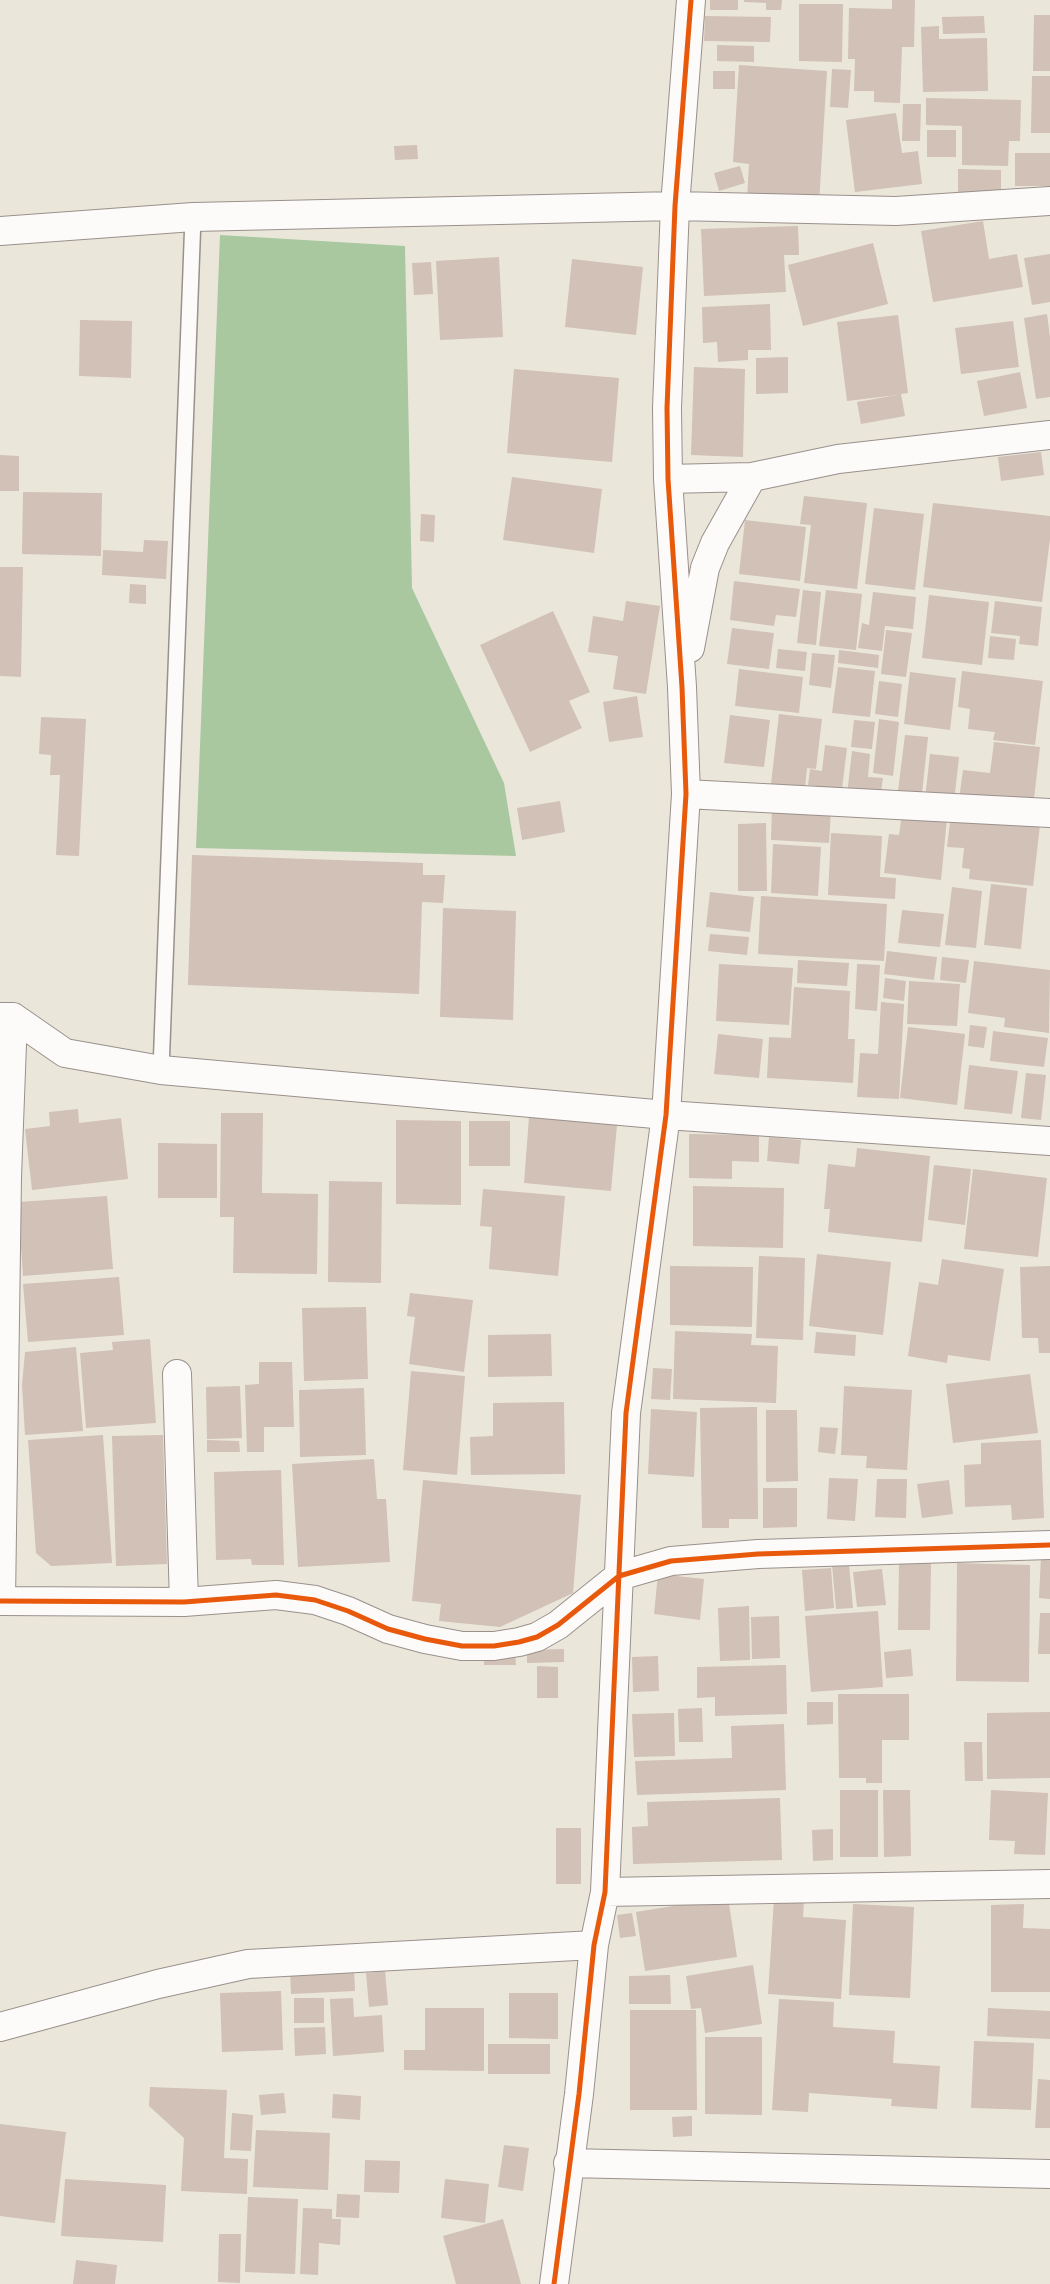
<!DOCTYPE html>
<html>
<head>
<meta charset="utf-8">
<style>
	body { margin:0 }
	canvas { display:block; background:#ebe6da }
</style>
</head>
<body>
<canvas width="1050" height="2284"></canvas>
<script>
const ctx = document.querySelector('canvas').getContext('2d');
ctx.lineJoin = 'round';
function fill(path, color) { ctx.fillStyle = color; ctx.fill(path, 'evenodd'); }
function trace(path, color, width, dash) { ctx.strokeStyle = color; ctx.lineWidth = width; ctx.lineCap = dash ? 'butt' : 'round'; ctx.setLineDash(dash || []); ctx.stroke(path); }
fill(new Path2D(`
	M220 235 405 246 412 588 504 783 516 856 196 848Z`), '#a9c8a0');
fill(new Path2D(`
	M710 0H738V10H710Z
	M744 0H782L781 10H766V3L744 2Z
	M892 0H915L914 47H902L900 103 874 102V91H854L855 59H848L849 8 892 9Z
	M799 4H843L842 62 799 61Z
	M1034 15H1050V71H1033Z
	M705 16 771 17 770 42 704 41Z
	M984 16 985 33 943 34 942 17Z
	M939 26V39L987 38 988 91 923 92 921 27Z
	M717 45 754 46V62L717 61Z
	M739 65 827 71 819 204 747 199 749 164 733 162Z
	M832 69 851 70 848 108 830 107Z
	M713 71H735V89H713Z
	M1032 76H1050V133H1031Z
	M926 98 1021 100 1020 141H1009L1008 166 962 165V126L926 125Z
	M903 104H921L920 141H902Z
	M896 113 902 153 918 151 922 184 855 192 846 120Z
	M927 130H956V157H927Z
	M417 145 418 159 395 160 394 146Z
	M1015 153H1050V186H1015Z
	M740 166 745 183 719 191 714 173Z
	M958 169 1001 170V195L958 194Z
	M983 221 989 259 1017 254 1023 287 933 302 921 231Z
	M798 226 799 255H784L786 292 704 296 701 229Z
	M873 243 888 304 803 326 788 265Z
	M1050 254V302L1032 305 1024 258Z
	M499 257 503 337 440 340 436 261Z
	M572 259 643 267 636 335 565 327Z
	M431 262 433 294 414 295 412 263Z
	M770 304 771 350H748V360L718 362 717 342 703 343 702 307Z
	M1047 314 1050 337V397L1036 399 1024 318Z
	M898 315 908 393 901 394 905 416 861 424 857 402 897 395 847 401 837 322Z
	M80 320 132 321 131 378 79 376Z
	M1013 321 1019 367 961 374 955 328Z
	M788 357V393L756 394V358Z
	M694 367 745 369 743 457 691 455Z
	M514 369 619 378 612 462 507 453Z
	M1020 372 1027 408 984 416 977 381Z
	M1041 452 1044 475 1001 481 998 457Z
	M0 455 19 456V491H0Z
	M512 477 602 489 594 553 503 540Z
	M23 492 102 493 101 556 22 554Z
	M804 496 867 503 857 589 804 583 811 525 800 524Z
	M933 503 1050 516V539L1042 602 923 587Z
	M874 508 924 514 915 590 865 584Z
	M421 514 435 515 434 542 420 541Z
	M745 520 806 527 800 581 739 574Z
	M144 540 168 541 166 579 102 575 103 550 143 552Z
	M0 567H23L21 677 0 676Z
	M734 581 800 589 796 617 776 615 774 626 730 620Z
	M130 584 146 585V604L129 603Z
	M803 590 821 592 816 645 797 643Z
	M826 590 862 594 856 650 819 646Z
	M873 592 916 597 913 629 885 626 882 651 858 648 862 623 869 625Z
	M929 595 989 602 982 665 922 658Z
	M626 601 660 606 646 694 613 689 618 656 588 652 593 616 623 621Z
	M995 601 1042 607 1038 646 1019 644 1020 636 991 633Z
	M553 611 590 692 569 701 582 728 530 752 480 645Z
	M732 628 774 633 769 669 727 664Z
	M886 630 912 633 906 677 881 674Z
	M990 636 1016 639 1014 660 988 658Z
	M778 649 807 652 805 671 776 668Z
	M839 650 879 655 878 668 838 663Z
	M812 653 835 655 831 688 809 685Z
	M838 667 875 671 870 717 832 713Z
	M739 669 803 677 799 713 735 706Z
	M962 671 1043 681 1035 745 993 740 995 732 968 729 970 709 958 707Z
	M910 672 956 678 950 730 904 724Z
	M879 681 902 684 898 717 875 714Z
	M637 696 643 737 609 742 603 702Z
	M779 714 822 719 816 769 807 768 805 788 771 784Z
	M730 715 770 720 764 767 724 763Z
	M41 717 86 719 79 856 56 855 60 775H50L51 755 39 754Z
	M879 719 899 722 893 776 873 773Z
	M854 720 875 722 872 749 851 747Z
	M905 735 928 737 921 803 897 799Z
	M994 742 1040 747 1033 807 959 799 963 770 990 773Z
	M825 745 847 748 842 789 808 785 810 769 822 771Z
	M852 751 870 754 868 777 883 778 880 798 847 795Z
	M930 754 959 757 954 802 925 799Z
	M560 801 565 832 522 840 517 808Z
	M772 806 831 810 829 843 771 840Z
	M902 814 947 819 941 880 884 873 889 834 899 835Z
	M951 814 1040 825 1033 886 969 879 970 869 962 868 964 848 947 847Z
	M766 823 767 891H738V824Z
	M831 833 882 836 880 877 896 878 895 899 828 895Z
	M773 844 821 847 818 896 771 893Z
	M192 855 423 863V875H445L443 903 422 902 419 994 188 985Z
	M991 884 1027 888 1021 949 984 945Z
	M952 887 982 891 976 948 945 945Z
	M710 892 754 897 750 932 706 927Z
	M761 896 887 904 884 961 758 954Z
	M443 908 516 911 513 1020 440 1017Z
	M902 910 944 914 940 947 898 943Z
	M710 934 749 937 747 955 708 951Z
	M887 951 937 957 934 980 884 974Z
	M942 957 969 960 966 983 940 980Z
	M798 960 849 963 847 986 797 983Z
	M974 961 1050 970 1049 1033 1004 1027 1005 1018 968 1013Z
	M719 964 793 968 789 1025 716 1021Z
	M857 964 880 965 877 1011 855 1009Z
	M885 978 906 981 904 1001 883 998Z
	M909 981 960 984 957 1026 907 1024Z
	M794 987 850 991 848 1039H855L853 1083 767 1078 769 1037 791 1038Z
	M881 1002 904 1004 899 1099 857 1097 860 1053 878 1054Z
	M970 1025 987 1027 984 1048 968 1046Z
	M908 1027 965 1034 957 1105 900 1098Z
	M993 1031 1048 1038 1044 1067 990 1061Z
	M718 1034 763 1039 759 1078 714 1074Z
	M969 1065 1018 1071 1012 1114 964 1109Z
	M1026 1073 1046 1075 1041 1120 1021 1118Z
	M78 1109 79 1123 121 1118 128 1179 32 1190 25 1129 50 1126 49 1112Z
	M221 1113H263L262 1193 318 1194 317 1274 233 1273 234 1217H220Z
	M529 1117 617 1125 611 1191 524 1183Z
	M396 1120 461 1121V1205L396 1204Z
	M469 1121H510V1166H469Z
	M689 1134 759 1135V1162L732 1161V1179L689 1178Z
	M769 1137 801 1140 799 1164 767 1161Z
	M158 1143 217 1144V1198H158Z
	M857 1148 930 1156 922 1242 828 1232 830 1209H824L828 1164 855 1167Z
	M934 1165 971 1169 965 1225 928 1220Z
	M973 1169 1047 1178 1038 1257 964 1249Z
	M329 1181 382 1182 381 1283 328 1282Z
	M693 1186 784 1188 783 1248 693 1246Z
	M483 1189 565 1196 558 1276 489 1269 492 1227 480 1226Z
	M107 1196 113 1269 23 1276 18 1202Z
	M817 1254 891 1262 883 1335 809 1326Z
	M759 1256 805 1258 803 1340 756 1338Z
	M942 1259 1004 1269 990 1361 948 1355 947 1363 908 1356 919 1282 938 1285Z
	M670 1266 753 1267 752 1327 670 1325Z
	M1050 1266V1353H1039L1038 1338H1022L1020 1267Z
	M119 1277 124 1335 28 1342 23 1284Z
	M410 1293 473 1300 464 1372 409 1364 415 1317 407 1316Z
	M366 1307 368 1379 304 1381 302 1308Z
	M675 1331 752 1334 751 1345 778 1346 776 1403 673 1399Z
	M816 1332 856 1335 855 1356 814 1353Z
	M551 1334 552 1376 488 1377V1335Z
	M150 1339 156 1423 86 1428 80 1353 113 1350 112 1342Z
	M76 1347 83 1431 25 1435 22 1385 25 1352Z
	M259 1362H292L294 1427H264V1452H247L245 1385 259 1384Z
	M653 1368 672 1369 670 1400 651 1399Z
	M411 1371 465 1376 457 1475 403 1470Z
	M1030 1374 1038 1433 953 1443 946 1384Z
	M240 1386 242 1438 207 1439 206 1387Z
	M844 1386 912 1390 907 1470 866 1468 867 1456 841 1455Z
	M364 1388 366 1455 300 1457 299 1390Z
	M564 1402 565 1474 471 1475 470 1437 493 1436V1403Z
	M757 1407 758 1519H729V1528H702L700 1408Z
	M651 1409 697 1412 694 1477 648 1474Z
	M766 1410H797L798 1481 766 1482Z
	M820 1427 838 1428 835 1454 818 1452Z
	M103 1435 112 1563 51 1566 36 1553 28 1440Z
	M163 1435 167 1564 116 1566 112 1436Z
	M207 1440 239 1441 240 1452H207Z
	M1041 1440 1044 1518 1012 1520 1011 1505 965 1507 964 1465 981 1464V1443Z
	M374 1459 377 1499H386L390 1562 298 1567 292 1464Z
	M281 1470 284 1565H252L251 1559 216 1560 214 1472Z
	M829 1478 858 1479 855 1521 827 1519Z
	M877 1479H907L906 1518 875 1517Z
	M423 1480 581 1495 573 1593 500 1627 439 1621 441 1604 412 1601Z
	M949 1480 953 1514 922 1518 917 1484Z
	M763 1488H797V1527L763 1528Z
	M1041 1557H1050V1599L1039 1598Z
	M899 1562 931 1563 930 1630H898Z
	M957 1563 1030 1565 1029 1682 956 1681Z
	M849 1564 853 1608 836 1609 832 1565Z
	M831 1568 834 1608 805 1611 802 1570Z
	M882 1569 886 1605 857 1607 853 1572Z
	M658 1574 704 1579 700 1620 654 1614Z
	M749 1606 750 1660 720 1661 718 1608Z
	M878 1611 883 1687 811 1692 805 1616Z
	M1040 1613H1050V1654H1038Z
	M779 1616 780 1658 752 1659 751 1617Z
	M564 1649V1662L527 1663V1650Z
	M911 1649 913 1676 886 1678 884 1652Z
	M484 1653H515L516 1665H484Z
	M658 1656 659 1691 633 1692 632 1657Z
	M786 1665 787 1714 715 1716V1697L697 1698V1667Z
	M537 1666 558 1667V1698H537Z
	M838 1694H909V1740H882V1783H866V1778H839Z
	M807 1702H833V1724L807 1725Z
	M702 1708 703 1742H679L678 1709Z
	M1050 1712V1778L987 1779V1713Z
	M674 1713 675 1756 634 1757 632 1714Z
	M784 1724 786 1790 637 1795 635 1761 732 1758 731 1726Z
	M964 1742H982L983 1781H965Z
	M840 1790H878V1857H840Z
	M883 1790H910L911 1856 884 1857Z
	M991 1790 1048 1793 1045 1855 1014 1854 1015 1841 989 1840Z
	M780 1798 782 1860 633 1864 632 1827 648 1826 647 1802Z
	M556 1828H581V1884H556Z
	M833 1829V1860L813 1861 812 1830Z
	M728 1897 737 1957 645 1971 636 1912Z
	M774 1899 804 1901 803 1917 846 1920 841 1999 768 1994Z
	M853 1904 914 1907 910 1998 849 1995Z
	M1024 1904 1023 1928 1050 1929V1992H991V1905Z
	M632 1913 636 1936 620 1938 617 1915Z
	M753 1965 762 2024 705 2033 701 2008 691 2009 686 1976Z
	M354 1967 355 1991 291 1994 290 1969Z
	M385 1971 388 2005 369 2007 366 1973Z
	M670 1975 671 2004H629V1976Z
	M281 1991 283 2050 222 2052 220 1993Z
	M509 1993H558V2039L509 2038Z
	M294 1998H324V2023H294Z
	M353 1998 354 2017 382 2015 384 2052 333 2056 330 1999Z
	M779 1999 834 2002 833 2027 895 2031 893 2063 940 2066 937 2109 891 2106 892 2099 809 2093 808 2112 772 2110Z
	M425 2008H484V2071L404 2070V2050H425Z
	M988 2008 1050 2011V2039L987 2036Z
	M630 2010H696L697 2110H630Z
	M325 2027 326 2054 295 2056 294 2028Z
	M705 2037H762V2115L705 2114Z
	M974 2041 1034 2043 1031 2110 971 2108Z
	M488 2044H550V2074H488Z
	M1038 2079 1050 2080V2128H1035Z
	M150 2087 227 2090 224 2158 248 2159 247 2194 181 2191 184 2138 149 2106Z
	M284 2093 286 2113 261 2115 259 2095Z
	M333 2094 361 2096 360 2120 332 2118Z
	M232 2113 253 2115 251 2151 230 2150Z
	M692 2116V2136L673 2137 672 2117Z
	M0 2124 66 2132 55 2223 0 2216Z
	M256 2130 330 2133 328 2190 253 2187Z
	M504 2145 529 2148 523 2191 498 2187Z
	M365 2160 400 2161 399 2193 364 2192Z
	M65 2179 166 2185 163 2242 61 2236Z
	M445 2179 489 2184 485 2223 441 2218Z
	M337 2194 360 2195 359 2218 336 2217Z
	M248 2197 298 2199 295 2274 245 2272Z
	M303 2208 332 2209V2219H341L340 2245 319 2243 318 2275 300 2274Z
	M503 2219 521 2284H456L443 2236Z
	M219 2234H241L240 2283 218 2282Z
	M76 2260 117 2265 115 2284H73Z`), '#d1c1b7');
const service = new Path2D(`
	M161 1070 193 217`);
const minor = new Path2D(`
	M0 231 193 217 675 206 896 211 1050 201
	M668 479 752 477 838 459 1050 435
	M690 648 705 568 715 543 752 477
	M686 794 1050 813
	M0 1017H13L65 1053 161 1070 666 1115 1050 1141
	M177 1374 184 1602
	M0 1601 184 1602 276 1595 315 1600 348 1611 388 1629 425 1639 462 1646H494L519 1642 537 1637 558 1625 619 1576 671 1561 758 1554 1050 1545
	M1 1601 7 1177 13 1017
	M605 1892 1050 1884
	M0 2027 158 1984 248 1964 594 1945
	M568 2163 1050 2174
	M554 2284 579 2094 594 1945 605 1892 626 1413 666 1115 686 794 682 687 668 479 667 408 675 206 691 0`);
trace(service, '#9a908c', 18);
trace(minor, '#9a908c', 30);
trace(service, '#fcfbf9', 15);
trace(minor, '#fcfbf9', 28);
trace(new Path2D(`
	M0 1601 184 1602 276 1595 315 1600 348 1611 388 1629 425 1639 462 1646H494L519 1642 537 1637 558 1625 619 1576 671 1561 758 1554 1050 1545
	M554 2284 579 2094 594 1945 605 1892 626 1413 666 1115 686 794 682 687 668 479 667 408 675 206 691 0`), '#e8590c', 5);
</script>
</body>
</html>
